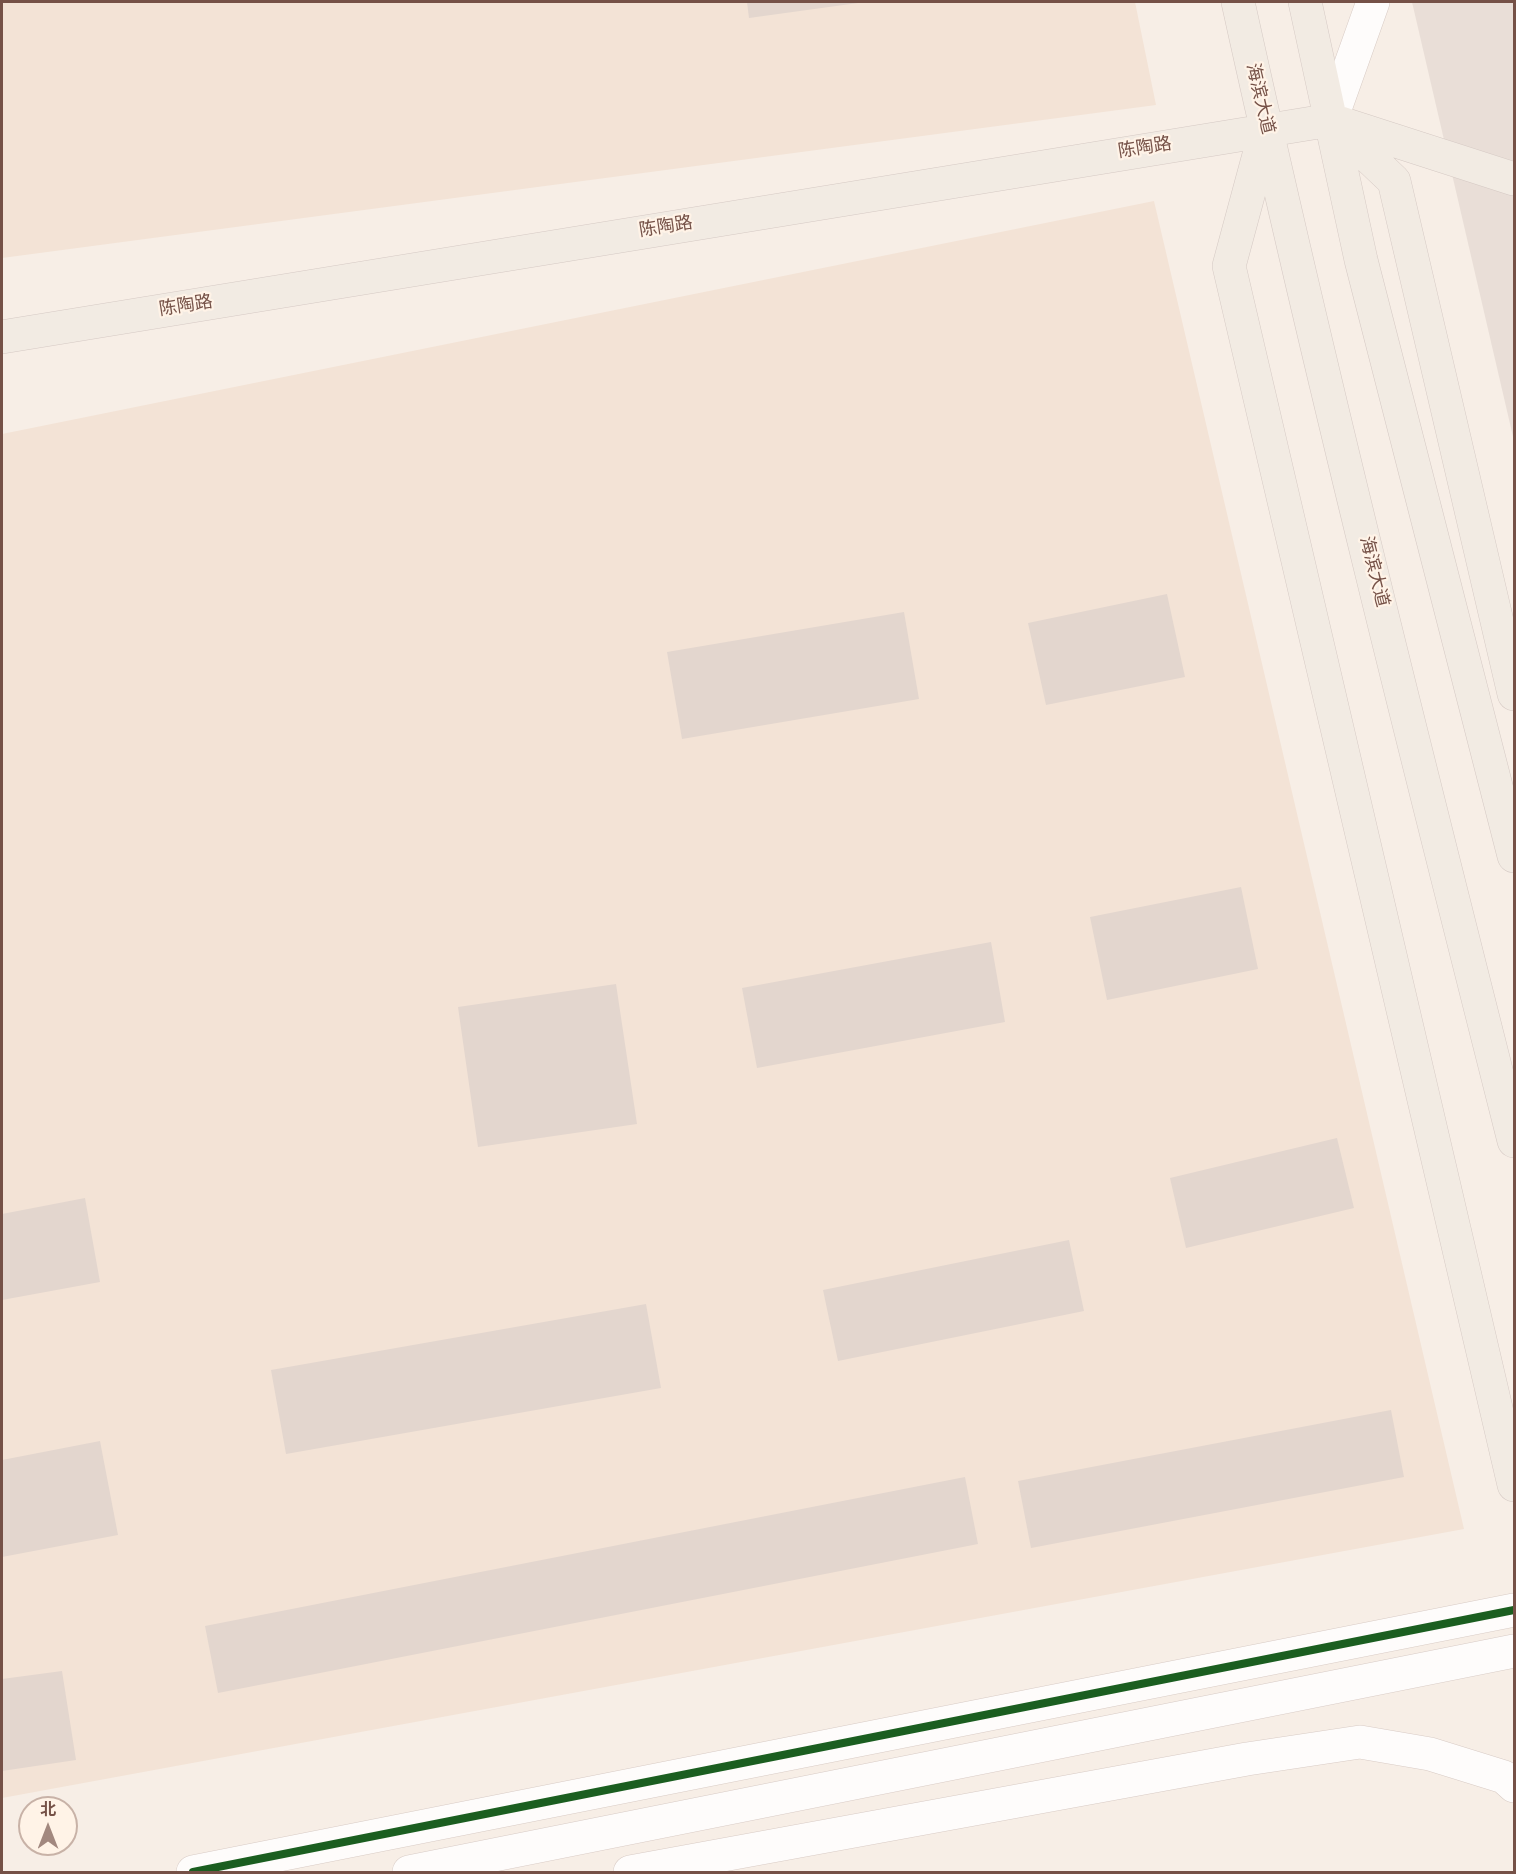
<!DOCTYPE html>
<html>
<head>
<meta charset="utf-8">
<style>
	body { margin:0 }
	#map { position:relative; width:1516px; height:1874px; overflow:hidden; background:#f7eee6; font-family:"Source Sans 3","Noto Sans SC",sans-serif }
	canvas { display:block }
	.frame { position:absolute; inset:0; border:3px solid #755147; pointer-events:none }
	.north { position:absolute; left:18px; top:1796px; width:60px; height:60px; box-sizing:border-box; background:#fff3e7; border:2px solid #c8b2a7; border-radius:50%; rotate:0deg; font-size:16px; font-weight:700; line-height:24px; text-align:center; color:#755147 }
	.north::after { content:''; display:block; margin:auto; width:21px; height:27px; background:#a2887f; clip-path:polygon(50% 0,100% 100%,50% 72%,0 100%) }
</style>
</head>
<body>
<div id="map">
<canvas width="1516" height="1874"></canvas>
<div class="frame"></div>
<div class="north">北</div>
</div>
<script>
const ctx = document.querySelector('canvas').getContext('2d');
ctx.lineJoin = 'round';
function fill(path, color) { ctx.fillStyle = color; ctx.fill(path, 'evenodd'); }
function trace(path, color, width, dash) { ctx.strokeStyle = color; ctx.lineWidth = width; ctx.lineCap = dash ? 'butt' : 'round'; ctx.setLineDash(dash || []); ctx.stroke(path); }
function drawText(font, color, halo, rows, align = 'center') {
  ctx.font = font + ' "Source Sans 3","Noto Sans SC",sans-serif'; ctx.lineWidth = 4.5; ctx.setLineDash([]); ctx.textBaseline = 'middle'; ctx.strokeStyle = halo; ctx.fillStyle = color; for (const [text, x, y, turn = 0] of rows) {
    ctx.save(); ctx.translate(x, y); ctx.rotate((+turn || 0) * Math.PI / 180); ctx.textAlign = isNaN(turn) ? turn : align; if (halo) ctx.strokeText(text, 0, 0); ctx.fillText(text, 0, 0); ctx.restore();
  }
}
fill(new Path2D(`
	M2 2H1135L1156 105 2 258Z
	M1154 201 1464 1529 2 1798V434Z`), '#f3e3d6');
fill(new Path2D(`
	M1412 2H1514V441Z`), '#e9ded7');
fill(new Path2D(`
	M747 2H858V3L749 18Z
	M1167 594 1185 677 1046 705 1028 623Z
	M904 612 919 699 682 739 667 652Z
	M1241 887 1258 969 1107 1000 1090 917Z
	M991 942 1005 1022 757 1068 742 988Z
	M616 984 637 1124 478 1147 458 1007Z
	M1337 1138 1354 1208 1186 1248 1170 1178Z
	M85 1198 100 1282 2 1300V1214Z
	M1069 1240 1084 1311 838 1361 823 1290Z
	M646 1304 661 1388 286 1454 271 1370Z
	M1391 1410 1404 1477 1031 1548 1018 1481Z
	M100 1441 118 1535 2 1557V1460Z
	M965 1477 978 1544 218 1693 205 1626Z
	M62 1671 76 1760 2 1771V1679Z`), '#e3d6ce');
const minor = new Path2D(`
	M1331 120 1373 2
	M193 1872 1514 1610
	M409 1872 1514 1651
	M630 1872 1247 1759 1360 1742 1430 1754 1504 1777 1514 1786`);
const major = new Path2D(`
	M1238 2C1322 383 1418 762 1514 1141
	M1305 2 1361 260 1514 856
	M1336 126 1394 181 1514 694
	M1266 129 1229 266 1514 1485
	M2 337 1331 120 1514 179`);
trace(minor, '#d8cbc5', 34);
trace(major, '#d5c9c4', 34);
trace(minor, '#fefcfb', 33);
trace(major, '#f2ebe3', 33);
trace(new Path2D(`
	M193 1872 1514 1610`), '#1b5e20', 8);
drawText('18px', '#755147', '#fff3e7', [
	["海滨大道",1259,99,77],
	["陈陶路",1145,149,-9],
	["陈陶路",666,228,-9],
	["陈陶路",186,307,-9],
	["海滨大道",1373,572,76]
]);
</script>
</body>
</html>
